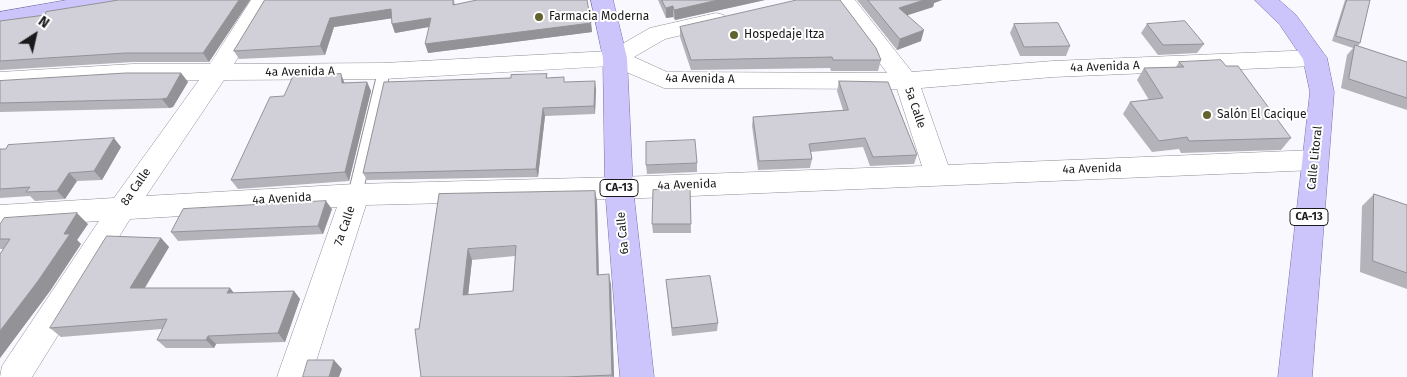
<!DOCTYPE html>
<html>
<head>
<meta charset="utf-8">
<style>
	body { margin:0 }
	#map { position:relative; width:1407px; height:377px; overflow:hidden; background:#f9f8ff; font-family:"Fira Sans",sans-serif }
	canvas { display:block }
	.north { position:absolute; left:10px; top:10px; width:50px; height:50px; -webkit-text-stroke:4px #fff; paint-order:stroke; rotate:35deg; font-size:14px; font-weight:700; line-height:20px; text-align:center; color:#1a1a1c }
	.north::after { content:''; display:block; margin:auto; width:18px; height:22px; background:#1a1a1c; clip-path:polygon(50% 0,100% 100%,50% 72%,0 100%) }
</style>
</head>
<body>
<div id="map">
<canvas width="1407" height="377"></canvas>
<div class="north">N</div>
</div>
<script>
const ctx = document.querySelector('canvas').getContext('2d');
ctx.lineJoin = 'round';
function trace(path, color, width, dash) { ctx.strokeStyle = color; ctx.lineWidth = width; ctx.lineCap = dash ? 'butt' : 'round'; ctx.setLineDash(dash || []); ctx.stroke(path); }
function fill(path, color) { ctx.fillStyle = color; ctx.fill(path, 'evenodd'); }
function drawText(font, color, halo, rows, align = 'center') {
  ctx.font = font + ' "Fira Sans",sans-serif'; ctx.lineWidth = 4; ctx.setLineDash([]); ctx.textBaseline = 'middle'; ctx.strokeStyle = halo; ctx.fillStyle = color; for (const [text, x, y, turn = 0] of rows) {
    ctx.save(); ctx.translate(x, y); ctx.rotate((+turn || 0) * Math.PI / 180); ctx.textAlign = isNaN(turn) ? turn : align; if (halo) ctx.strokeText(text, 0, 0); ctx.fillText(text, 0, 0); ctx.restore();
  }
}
const lane = new Path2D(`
	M384 67 390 71 362 195 360 199 355 200 350 199 348 195 378 71Z`);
const street = new Path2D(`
	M251 0H273L234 64 384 63 610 51 650 28 716 13 724 15 727 20 724 25 665 39 634 57 667 72 887 73 833 0H855L912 72 1053 61 1315 50 1323 53 1327 58 1323 63 1315 66 1053 77 921 88 948 165 1315 150 1324 153 1328 160 1324 167 1315 170 619 199 366 205 311 377H277L337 207 130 219 32 377H0L2 366 99 221 0 227V205L114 198 199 80H133L0 88V72L133 64H210ZM612 66 664 88 897 89 922 166 619 177 355 184 146 196 224 80 384 79Z`);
const primary = new Path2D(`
	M67 0H114L111 5 103 7 0 26V12Z
	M591 0H613L627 58 633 188 654 377H620L605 188 603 58Z
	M1255 0H1279L1296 15 1327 58 1334 92 1312 377H1278L1310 92 1303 59 1280 25Z`);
trace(lane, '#8e8e95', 2);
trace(street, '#8e8e95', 1);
trace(primary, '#7770ac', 1);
fill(lane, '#fff');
fill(street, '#fff');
fill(primary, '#cbc5fc');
fill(new Path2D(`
	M119 0H250L209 62H133L0 70V21L45 15Z
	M265 0H454L455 5 591 23 592 32 428 53 429 27 395 33 392 24 391 18 334 27 325 55 239 59 234 51Z
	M658 0H765L675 20 673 17 666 18Z
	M857 0H942L934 3 933 7 907 15 921 41 897 50Z
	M1345 0H1370L1360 43 1358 46 1407 62V110L1341 88 1347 55 1353 48 1332 41Z
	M1014 24 1070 46 1066 56H1020L1010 33Z
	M1147 24 1204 44 1197 53 1158 55 1141 33Z
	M680 27 881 60 878 71H831L830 68 691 70 680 37Z
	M1179 62 1291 138 1281 150 1181 153 1179 149 1152 152 1123 114 1130 102 1149 100 1137 80 1144 68 1176 67Z
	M181 73 188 82 173 107 169 108 0 112V81Z
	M547 74V78L596 89 595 114 545 116 538 177 367 180 363 173 511 78Z
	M839 81 917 155 914 164 870 166 863 147 811 152 812 159 810 168 758 170 752 126 753 117 843 110 837 91Z
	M367 82 371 91 349 181 238 189 231 180 284 96 345 83Z
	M121 147 102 180 77 181 65 199 35 201 30 196 0 198V149Z
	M697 163V172L647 174 646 165Z
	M690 189 691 233H653L652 224Z
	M595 191 597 201 599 275 611 284 614 377H421L419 329 439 194ZM515 256 513 291 468 295 472 260Z
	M1374 194 1407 205V289L1360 272 1362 206Z
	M332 209 323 234 178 241 171 232Z
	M0 224H88L77 240 81 244 50 291 0 358V254L3 249H0Z
	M161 238 169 247 145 288H230L234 293 294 291 300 299 285 342 216 344 214 348H166L157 340 162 329 61 337 50 328Z
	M666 280 718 323 717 331 672 336Z`), '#b4b3ba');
fill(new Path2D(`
	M239 0H250L209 62 203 53Z
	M718 0H765L675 20 674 10Z
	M924 0H942L934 3 933 7 896 19 899 8Z
	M673 6V17L666 18V8Z
	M391 9 394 18 334 27 325 55 320 46 330 18Z
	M431 18 434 26 395 33 392 24Z
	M591 23 592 32 428 53 425 44Z
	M924 30 921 41 897 50 900 39Z
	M181 73 188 82 173 107 169 108 162 99Z
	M341 74 345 84 342 83Z
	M595 81 596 89 595 114 594 106Z
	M367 82 371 91 349 181 345 172Z
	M543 108 545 116 538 177 536 169Z
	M114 138 121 147 102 180 94 171Z
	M69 173 77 181 65 199 57 191Z
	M595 191 597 201 599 285 597 275Z
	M326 201 332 209 323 234 318 226Z
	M77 213 88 224 77 240 81 244 50 291 0 358V331Z
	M161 238 169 247 139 297 130 288Z
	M468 249 472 260 467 305 463 295Z
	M609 274 611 284 614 377H613L612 375Z
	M230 288 237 297 227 293Z
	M294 291 300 299 285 342 278 333Z
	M208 336 216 344 214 348 206 340Z
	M334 360 342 369 339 377H329Z`), '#929297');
const building = new Path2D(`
	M119 0H239L203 53H126L0 61V21L45 15 46 12Z
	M265 0H453V5L477 0H587L591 23 425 44 431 18 392 24 391 9 330 18 320 46 234 51Z
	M662 0H718L674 10 673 6 666 8Z
	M797 0H840L876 48 881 60H833L832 57 691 60 680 27Z
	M868 0H924L899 8 924 30 900 39Z
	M1347 0H1370L1360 43 1336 36Z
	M1185 21 1204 44 1163 45 1147 24Z
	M1058 23 1070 46 1024 47 1014 24Z
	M1355 45 1407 62V98L1349 79Z
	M1221 60 1226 66H1238L1291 138 1189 141 1187 137 1159 141 1130 102 1163 98 1144 68 1184 67 1179 62Z
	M126 73H181L167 98 162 99 0 103V81Z
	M341 74 342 83 367 82 345 172 231 180 270 97 284 96 293 76Z
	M547 74 546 78 564 77V82L595 81 594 106 543 108 536 169 363 173 384 82 511 78V75Z
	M839 81 888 82 917 155 873 157 865 138 809 144 812 159 759 161 753 117 848 110Z
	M114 138 94 171 69 173 57 191 26 192 30 187 0 189V149H6L8 145Z
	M695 140 697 163 646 165V142Z
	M690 189 691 224H652L653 190Z
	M595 191 597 275 609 274 612 375 565 377H421L415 329H419L439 194ZM516 246 513 291 463 295 468 249Z
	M1374 194 1407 205V273L1373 261Z
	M326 201 318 226 171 232 183 209Z
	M77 213 64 234H70L38 281 0 331V254L10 239H0V224L4 218Z
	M107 236 161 238 130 288H230L227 293 294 291 278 333 208 336 206 340H157L167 319 50 328Z
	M710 276 718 323 672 328 666 280Z
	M308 360H334L329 377H303Z`);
fill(building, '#d1d0d8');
trace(building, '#929297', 1);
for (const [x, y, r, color] of [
	[539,17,5,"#62622f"],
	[734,35,5,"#62622f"],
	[1207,115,5,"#62622f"]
]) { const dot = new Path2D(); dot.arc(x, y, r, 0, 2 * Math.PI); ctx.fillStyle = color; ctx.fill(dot); trace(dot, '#fff', 2); }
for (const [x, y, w] of [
	[619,188,38],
	[1309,217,38]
]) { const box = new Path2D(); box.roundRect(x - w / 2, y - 8.5, w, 17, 4); ctx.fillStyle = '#fff'; ctx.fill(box); trace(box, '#1a1a1c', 1); }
drawText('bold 11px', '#1a1a1c', null, [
	["CA-13",619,188],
	["CA-13",1309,217]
]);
drawText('12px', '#1a1a1c', '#fff', [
	["Farmacia Moderna",549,17],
	["Hospedaje Itza",744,35],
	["Salón El Cacique",1217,115]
], 'left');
drawText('12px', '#1a1a1c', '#fff', [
	["4a Avenida A",1105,67,-2],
	["4a Avenida A",300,72,-1],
	["4a Avenida A",700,79,1],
	["5a Calle",915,108,71],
	["Calle Litoral",1315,158,-84],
	["4a Avenida",1092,169,-2],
	["4a Avenida",687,185,-2],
	["8a Calle",136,187,-55],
	["4a Avenida",282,199,-3],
	["7a Calle",345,226,-71],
	["6a Calle",623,233,-95]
]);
</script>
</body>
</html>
